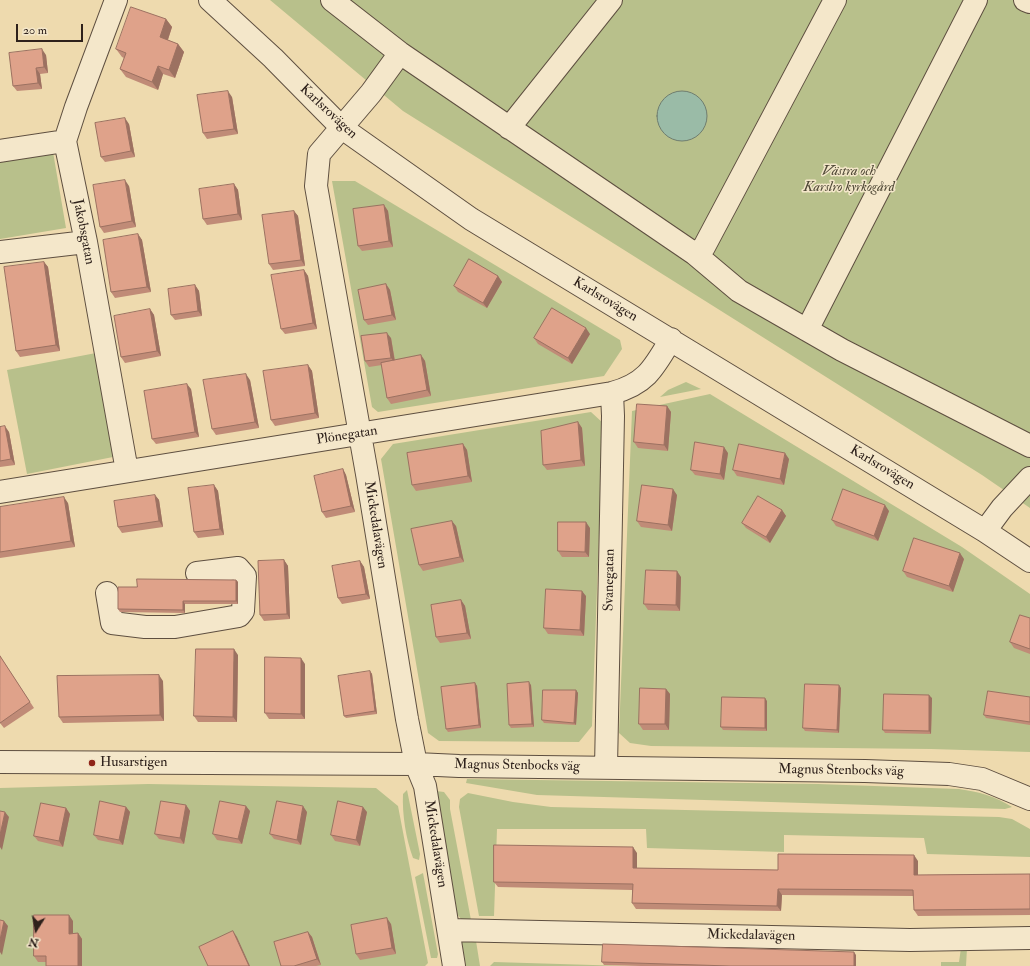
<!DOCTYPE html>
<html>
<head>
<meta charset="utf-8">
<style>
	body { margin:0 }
	#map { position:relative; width:1030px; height:966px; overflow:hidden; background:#eedaae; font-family:"IM FELL Double Pica",serif }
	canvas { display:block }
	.north { position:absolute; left:16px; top:910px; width:40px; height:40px; -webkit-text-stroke:3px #f4e7ca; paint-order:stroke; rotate:191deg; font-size:11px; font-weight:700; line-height:16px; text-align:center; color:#2e211b }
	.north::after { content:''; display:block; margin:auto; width:14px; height:18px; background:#2e211b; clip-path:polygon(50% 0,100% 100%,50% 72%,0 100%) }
	.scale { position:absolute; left:16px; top:24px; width:67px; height:18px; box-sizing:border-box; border:2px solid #2e211b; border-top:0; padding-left:5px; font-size:12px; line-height:14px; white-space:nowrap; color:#2e211b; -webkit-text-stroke:3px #f4e7ca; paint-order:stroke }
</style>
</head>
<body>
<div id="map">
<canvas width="1030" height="966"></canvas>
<div class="north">N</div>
<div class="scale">20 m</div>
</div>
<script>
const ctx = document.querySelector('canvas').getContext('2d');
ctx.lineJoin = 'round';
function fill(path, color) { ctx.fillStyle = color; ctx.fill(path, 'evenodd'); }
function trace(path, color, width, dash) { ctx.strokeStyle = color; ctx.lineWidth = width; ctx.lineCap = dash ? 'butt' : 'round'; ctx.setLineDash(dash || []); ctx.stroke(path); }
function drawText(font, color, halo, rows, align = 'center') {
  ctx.font = font + ' "IM FELL Double Pica",serif'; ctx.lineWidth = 3; ctx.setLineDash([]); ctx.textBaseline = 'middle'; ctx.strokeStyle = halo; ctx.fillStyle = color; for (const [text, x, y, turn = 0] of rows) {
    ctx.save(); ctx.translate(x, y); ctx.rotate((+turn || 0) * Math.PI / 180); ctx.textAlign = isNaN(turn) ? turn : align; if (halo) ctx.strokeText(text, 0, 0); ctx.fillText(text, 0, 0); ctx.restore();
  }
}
fill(new Path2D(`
	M270 0H1030V508L982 475 403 111Z
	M53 152 66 228 0 239V161Z
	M332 181H355L620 340 622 349 604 376 378 412 372 407Z
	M96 353 115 455 113 457 27 474 7 370Z
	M686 382 701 389 660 397 668 390Z
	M710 394 962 547 1030 594V752L931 749 651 746 630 743 619 733 632 411Z
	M591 412 603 423 592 726 579 742 439 741 428 733 381 459 393 444Z
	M467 779 818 784 959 789C979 792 995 796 1012 807L1005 809 537 795 466 783Z
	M148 784 376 788 398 806 428 963 425 966H0V788Z
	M407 790 420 854 419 860 413 858C406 839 402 814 403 794Z
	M436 791 444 792 450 800V809L471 920 461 919 457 914 455 907Z
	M468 793 513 802 551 807 999 817 1012 819 1030 829V857L927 854 924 838 784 835V852L647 848 646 829H497L494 916H479L459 807 460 799Z
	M423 873 438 954 437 958H431L415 877Z
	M461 938 476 941 480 966H466Z
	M961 948H967L966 966H941V962H959Z
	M494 962 626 966H490Z`), '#b8c08b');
const water = new Path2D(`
	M657 116a25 25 0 1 1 50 0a25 25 0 1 1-50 0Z`);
fill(water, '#9abba7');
trace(water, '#6f7d6f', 1);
const minor = new Path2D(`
	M116 0 76 107 65 141 86 242 127 471
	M210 0 273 58 342 128 471 219 985 531 1030 561
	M332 0 400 53 695 254 704 247 835 0
	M1025 0 1030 2
	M400 53 371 93 319 154 316 186 367 474 407 719 416 764 425 786 454 966
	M509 128 611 0
	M0 151 65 141
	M0 252 86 242
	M695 254 739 291 842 350 1030 446
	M807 330 976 0
	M0 492 612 393C646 384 654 368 671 339
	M985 531 1002 508 1030 478
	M107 593 112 623 145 627H175L239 616 243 611 245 576 238 568 197 573
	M0 762 416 764 459 766 865 771 949 774 982 779 1030 799
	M606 767 613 416 612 393
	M449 930 910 940 1030 938`);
trace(minor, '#5e4f40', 24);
trace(minor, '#f4e7ca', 22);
fill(new Path2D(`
	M166 19 172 27 168 40 178 44 184 52 175 78 163 74 158 90 126 77 120 69 124 58 122 57 116 49Z
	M46 55 48 73 40 74 42 89 17 91 13 86Z
	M232 97 238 134 207 139 203 133Z
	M129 124 135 157 105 162 101 157Z
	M234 184 238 190 242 220 207 225 203 219Z
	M129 186 136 227 104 233 100 227Z
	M384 205 388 211 393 247 362 251 358 246Z
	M294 211 298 216 305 266 273 270 269 264Z
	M138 234 142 240 151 292 115 298 111 292Z
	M44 262 48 267 60 351 20 357 16 351Z
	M304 270 308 276 317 329 285 334 281 329Z
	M498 276 502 282 487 308 458 292 454 286Z
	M386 284 390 290 396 320 368 325 364 320Z
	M195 285 199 291 202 316 175 320 171 315Z
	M150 309 154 315 161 356 125 363 121 357Z
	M590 334 572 364 538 344 534 338Z
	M391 338 395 360 421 355 425 361 431 396 391 404 387 398 382 365 369 367 365 361Z
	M308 365 312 371 319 418 275 426 271 420Z
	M250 380 259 428 216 435 212 429Z
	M191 389 199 437 156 444 152 439Z
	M667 406 671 412 668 451 638 448 634 442Z
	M578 422 582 428 585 466 547 470 543 465Z
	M0 427 9 432 15 465 0 467Z
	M463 444 467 450 472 482 416 491 412 485Z
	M728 453 724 480 695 475 691 470Z
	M789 459 784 485 737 476 733 470Z
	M343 469 346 475 355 512 326 518 322 512Z
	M214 485 218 491 224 535 198 538 194 532Z
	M155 495 159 500 163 527 122 533 118 527Z
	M677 495 672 531 641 527 637 521Z
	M68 503 75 547 0 558V507Z
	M782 510 786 516 770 543 746 528 742 523Z
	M889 511 878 541 836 526 832 520Z
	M456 526 464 562 423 571 419 565Z
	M590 528 589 557H562L558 551Z
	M964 559 953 592 907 577 903 571Z
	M284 560 288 566 290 619 264 621 260 615Z
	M360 561 364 567 370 599 342 604 338 598Z
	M681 577 680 611 648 610 644 604Z
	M236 580 238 582V604H185V613L120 612 118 609 137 587Z
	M586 596 584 636 548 634 544 628Z
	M461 600 465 606 471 639 440 643 436 637Z
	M1030 618V654L1014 648 1010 642Z
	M238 655 237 722H198L194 716Z
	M0 656 34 708 4 728 0 723Z
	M305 664V719H269L265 713Z
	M370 671 372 674 377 714 346 718 344 716Z
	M163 681 164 721 63 723 59 717Z
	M475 683 477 686 481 728 448 732 446 729Z
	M531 685 534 727 511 728 509 725Z
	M841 688 839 733 805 731 803 728Z
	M666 689 670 694 669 730H643L639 724Z
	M576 690 578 693 576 725 544 723 542 720Z
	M1030 697V725L986 718 984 715Z
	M932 698 931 734 885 733 883 730Z
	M767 701V731L723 730 721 727Z
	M186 805 190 811 184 844 159 839 155 834Z
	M126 807 130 812 123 845 98 840 94 835Z
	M66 808 70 814 63 847 38 841 34 836Z
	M250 811 242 844 217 840 213 834Z
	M307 812 301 845 274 839 270 834Z
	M367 812 360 846 335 841 331 835Z
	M637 853V868L778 870 918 861V875L1030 874V915L918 916 914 910V896L782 895 781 911 636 909 632 903V890L498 887 494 882Z
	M73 921V933H78L82 939 46 962H38L34 956Z
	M391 924 396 954 360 960 356 954Z
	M308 932 312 937 321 965 316 966H281Z
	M856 955V966H641L604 965 602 962Z`), '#c08b77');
fill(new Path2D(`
	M166 19 172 27 166 45 160 37Z
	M178 44 184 52 175 78 169 70Z
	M42 49 46 55 48 73 44 67Z
	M158 66 163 74 158 90 152 82Z
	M36 68 40 74 42 89 38 83Z
	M228 91 232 97 238 134 234 129Z
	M125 118 129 124 135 157 131 151Z
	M125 180 129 186 136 227 132 221Z
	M234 184 238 190 242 220 238 214Z
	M384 205 388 211 393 247 389 241Z
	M294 211 298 216 305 266 301 260Z
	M138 234 142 240 151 292 147 287Z
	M44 262 48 267 60 351 56 345Z
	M304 270 308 276 317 329 313 323Z
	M498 276 502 282 487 308 483 303Z
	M386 284 390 290 396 320 392 315Z
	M195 285 199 291 202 316 198 311Z
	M150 309 154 315 161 356 157 351Z
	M586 328 590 334 572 364 568 358Z
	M387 333 391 338 395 363 391 358Z
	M421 355 425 361 431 396 427 390Z
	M308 365 312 371 319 418 315 413Z
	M246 374 250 380 259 428 255 422Z
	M187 384 191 389 199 437 195 432Z
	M667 406 671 412 668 451 664 445Z
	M578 422 582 428 585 466 581 460Z
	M5 426 9 432 15 465 11 459Z
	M463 444 467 450 472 482 468 476Z
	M724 447 728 453 724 480 720 474Z
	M785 453 789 459 784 485 780 479Z
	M343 469 346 475 355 512 351 506Z
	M214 485 218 491 224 535 220 529Z
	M673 489 677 495 672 531 668 525Z
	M155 495 159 500 163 527 159 521Z
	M64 497 68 503 75 547 71 541Z
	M885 505 889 511 878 541 874 536Z
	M782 510 786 516 770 543 766 537Z
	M452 521 456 526 464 562 460 557Z
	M586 522 590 528 589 557 585 552Z
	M960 553 964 559 953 592 949 586Z
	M284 560 288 566 290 619 287 614Z
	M360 561 364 567 370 599 366 594Z
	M677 571 681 577 680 611 676 605Z
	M236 580 238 582V604L236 601Z
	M582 591 586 596 584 636 580 630Z
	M461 600 465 606 471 639 467 633Z
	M183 601 185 604V613L183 610Z
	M234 649 238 655 237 722 233 717Z
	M301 658 305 664V719L301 714Z
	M370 671 372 674 377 714 375 711Z
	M159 675 163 681 164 721 160 715Z
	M529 682 531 685 534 727 532 724Z
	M475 683 477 686 481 728 479 725Z
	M839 685 841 688 839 733 837 730Z
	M666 689 670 694 669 730 665 724Z
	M576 690 578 693 576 725 574 723Z
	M929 695 932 698 931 734 929 731Z
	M765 698 767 701V731L765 728Z
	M186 805 190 811 184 844 180 838Z
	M246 806 250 811 242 844 238 839Z
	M303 806 307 812 301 845 297 840Z
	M126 807 130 812 123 845 119 840Z
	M363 807 367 812 360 846 356 840Z
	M66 808 70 814 63 847 59 841Z
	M5 812 9 817 2 850 0 847V835Z
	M633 847 637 853V873L633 868Z
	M914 855 918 861V881L914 875Z
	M778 889 782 895 781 911 777 906Z
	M69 915 73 921V939L69 934Z
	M387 918 391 924 396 954 392 948Z
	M4 921 8 926 2 955 0 952V940Z
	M233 931 237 937 250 966H249Z
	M308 932 312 937 321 965 317 959Z
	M78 933 82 939V966H78Z
	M854 952 856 955V966H854Z`), '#9c7161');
const building = new Path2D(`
	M131 7 166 19 160 37 178 44 169 70 158 66 152 82 120 69 126 53 116 49Z
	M42 49 44 67 36 68 38 83 13 86 9 53Z
	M228 91 234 129 203 133 197 95Z
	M125 118 131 151 101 157 95 123Z
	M125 180 132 221 100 227 93 185Z
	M234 184 238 214 203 219 199 189Z
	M384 205 389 241 358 246 353 209Z
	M294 211 301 260 269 264 262 215Z
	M138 234 147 287 111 292 103 240Z
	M469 259 498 276 483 303 454 286Z
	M44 262 56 345 16 351 4 267Z
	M304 270 313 323 281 329 271 275Z
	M386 284 392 315 364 320 358 290Z
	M195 285 198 311 171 315 168 289Z
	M552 308 586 328 568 358 534 338Z
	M150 309 157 351 121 357 114 316Z
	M387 333 391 358 365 361 361 336Z
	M421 355 427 390 387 398 381 363Z
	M308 365 315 413 271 420 263 371Z
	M246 374 255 422 212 429 203 380Z
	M187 384 195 432 152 439 144 391Z
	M637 404 667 406 664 445 634 442Z
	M578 422 581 460 543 465 541 431Z
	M5 426 11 459 0 461V427Z
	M695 442 724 447 720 474 691 470Z
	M463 444 468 476 412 485 407 453Z
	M739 444 785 453 780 479 733 470Z
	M343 469 351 506 322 512 314 476Z
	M214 485 220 529 194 532 188 488Z
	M642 485 673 489 668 525 637 521Z
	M843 489 885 505 874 536 832 520Z
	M155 495 159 521 118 527 114 501Z
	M758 496 782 510 766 537 742 523Z
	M64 497 71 541 0 552V507Z
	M452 521 460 557 419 565 411 529Z
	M558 522H586L585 552 558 551Z
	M914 538 960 553 949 586 903 571Z
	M284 560 287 614 260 615 258 561Z
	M360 561 366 594 338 598 332 566Z
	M646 570 677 571 676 605 644 604Z
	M137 579 236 580V601H183V610L118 609V587H137Z
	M546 589 582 591 580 630 544 628Z
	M461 600 467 633 436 637 431 605Z
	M1020 615 1030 618V649L1010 642Z
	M196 649H234L233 717 194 716Z
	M0 656 30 702 0 723Z
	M265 657 301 658V714L265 713Z
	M370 671 375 711 344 716 338 676Z
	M159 675 160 715 59 717 57 676Z
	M529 682 532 724 509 725 507 684Z
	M475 683 479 725 446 729 441 687Z
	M805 684 839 685 837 730 803 728Z
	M640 688 666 689 665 724H639Z
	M543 690H576L574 723 542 720Z
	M988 691 1030 697V722L984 715Z
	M884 694 929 695V731L883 730Z
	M722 697 765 698V728L721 727Z
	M100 801 126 807 119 840 94 835Z
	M161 801 186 805 180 838 155 834Z
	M220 801 246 806 238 839 213 834Z
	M277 801 303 806 297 840 270 834Z
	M338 801 363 807 356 840 331 835Z
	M41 803 66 808 59 841 34 836Z
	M0 811 5 812 0 835Z
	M494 845 633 847V868L778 870V854L914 855V875L1030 874V909L914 910 913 890 778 889 777 906 632 903 633 884 494 882Z
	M34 915H69V934L78 933V966H46V956H34Z
	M387 918 392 948 356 954 351 925Z
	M0 920 4 921 0 940Z
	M233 931 249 966H208L199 947Z
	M308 932 317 959 294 966H281L274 942Z
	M603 944 854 952V966H730L602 962Z`);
fill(building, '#dfa28a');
trace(building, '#9c7161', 1);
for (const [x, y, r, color] of [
	[92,763,4,"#8f2418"]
]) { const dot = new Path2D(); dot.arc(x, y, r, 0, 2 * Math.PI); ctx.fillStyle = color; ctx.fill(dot); trace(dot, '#f4e7ca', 1.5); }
drawText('14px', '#2e211b', '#f4e7ca', [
	["Karlsrovägen",328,112,43],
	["Jakobsgatan",83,232,79],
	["Karlsrovägen",605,300,31],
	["Plönegatan",347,436,-9],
	["Karlsrovägen",882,468,31],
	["Mickedalavägen",375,525,81],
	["Svanegatan",610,580,-89],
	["Magnus Stenbocks väg",517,766,1],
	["Magnus Stenbocks väg",841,771,1],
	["Mickedalavägen",435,844,81],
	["Mickedalavägen",751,936,1]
]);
drawText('italic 14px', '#504937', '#f4e7ca', [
	["Västra och",849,172],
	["Karslro kyrkogård",849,188]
]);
drawText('14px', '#2e211b', '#f4e7ca', [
	["Husarstigen",100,763]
], 'left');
</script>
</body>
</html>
